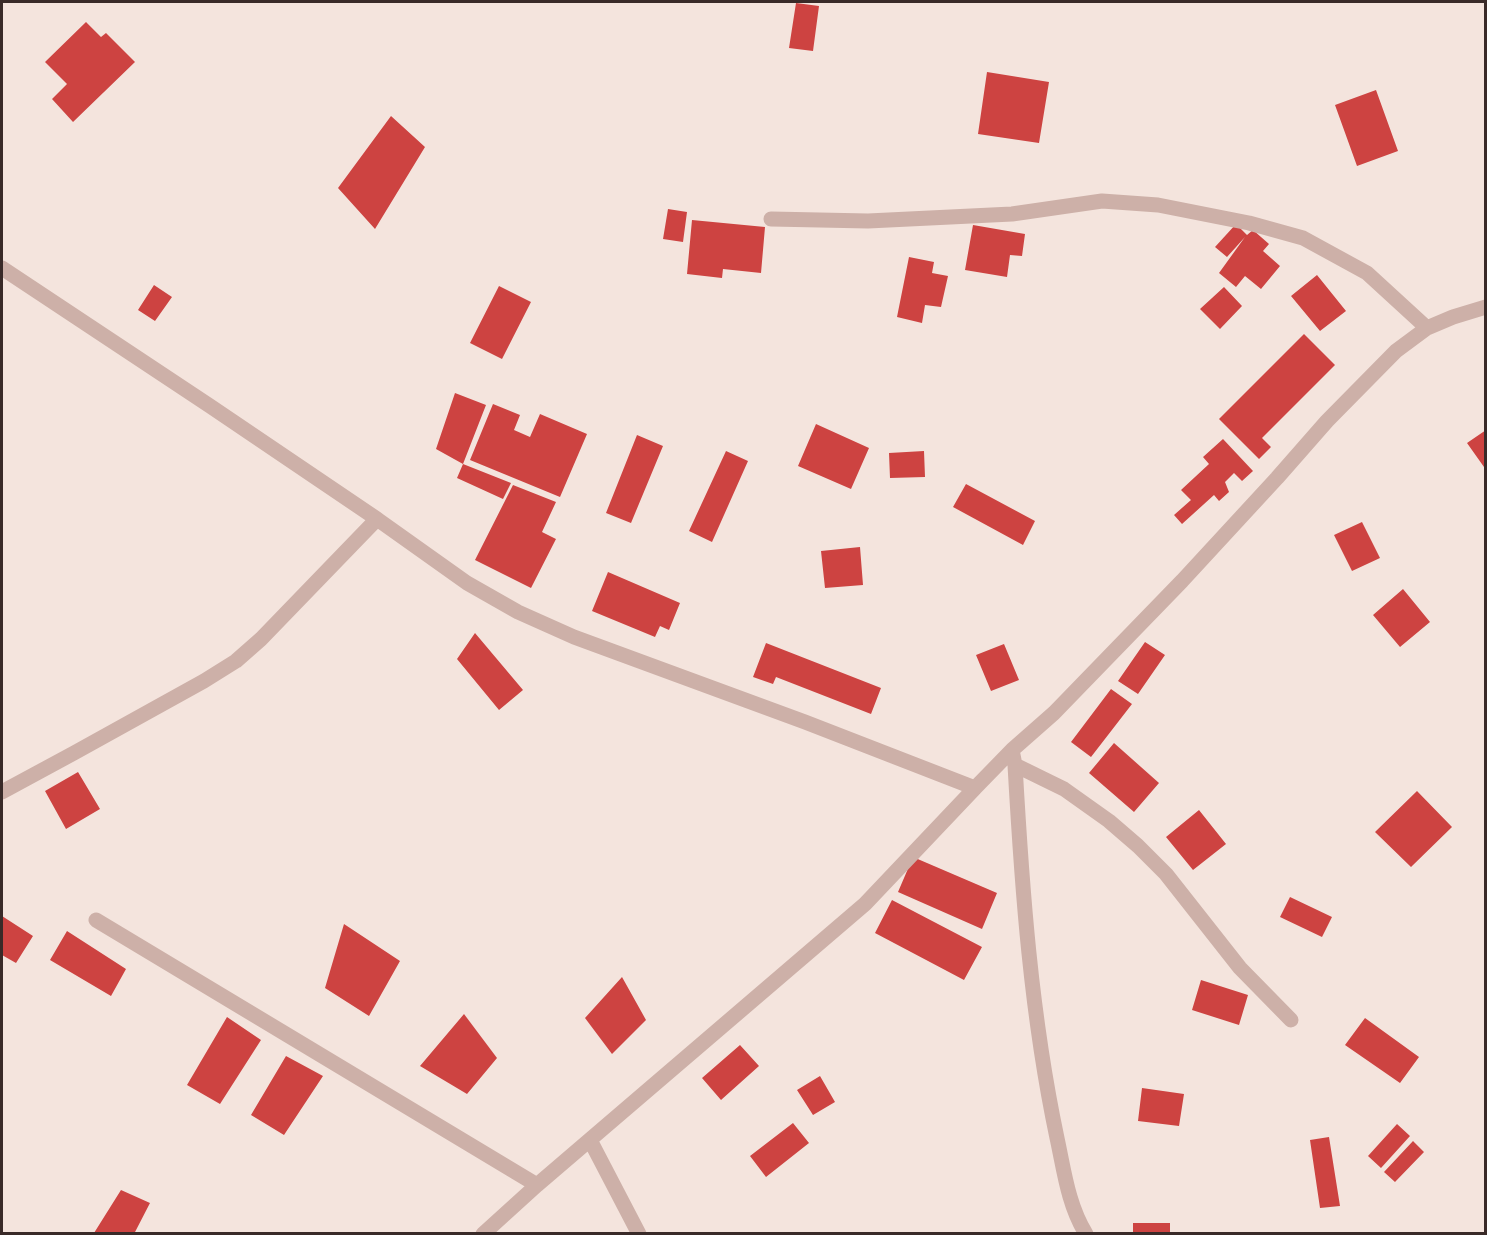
<!DOCTYPE html>
<html>
<head>
<meta charset="utf-8">
<style>
	body { margin:0 }
	#map { position:relative; width:1487px; height:1235px; overflow:hidden; background:#f4e4dd; font-family:Helvetica,sans-serif }
	canvas { display:block }
	.frame { position:absolute; inset:0; border:3px solid #392a28; pointer-events:none }
</style>
</head>
<body>
<div id="map">
<canvas width="1487" height="1235"></canvas>
<div class="frame"></div>
</div>
<script>
const ctx = document.querySelector('canvas').getContext('2d');
ctx.lineJoin = 'round';
function fill(path, color) { ctx.fillStyle = color; ctx.fill(path, 'evenodd'); }
function trace(path, color, width, dash) { ctx.strokeStyle = color; ctx.lineWidth = width; ctx.lineCap = dash ? 'butt' : 'round'; ctx.setLineDash(dash || []); ctx.stroke(path); }
fill(new Path2D(`
	M796 3 819 6 813 51 789 48Z
	M86 22 101 37 106 33 135 62 73 122 52 99 67 84 45 62Z
	M987 72 1049 82 1039 143 978 134Z
	M1376 90 1398 151 1357 166 1335 105Z
	M391 116 425 147 375 229 338 188Z
	M668 209 687 212 683 242 663 239Z
	M692 220 765 227 761 273 723 269 722 278 687 274Z
	M1236 224 1247 235 1253 230 1269 244 1263 251 1280 266 1261 289 1245 276 1236 287 1219 273 1245 237 1227 257 1215 247Z
	M973 225 1025 234 1022 256 1010 255 1007 277 965 270Z
	M909 257 934 262 932 273 948 276 941 307 925 305 922 323 897 317Z
	M1317 275 1346 311 1320 331 1291 296Z
	M154 285 172 297 155 321 138 310Z
	M499 286 531 302 502 359 470 343Z
	M1224 287 1242 306 1220 329 1200 309Z
	M1304 334 1335 365 1262 438 1271 447 1259 459 1219 419Z
	M455 393 486 405 463 464 511 483 503 499 457 478 463 464 436 449Z
	M493 404 520 415 514 430 530 437 540 414 587 434 560 497 470 460Z
	M816 424 869 448 851 489 798 466Z
	M1486 430V466L1484 467 1467 443Z
	M637 435 663 446 631 523 606 513Z
	M1223 439 1253 471 1242 481 1234 473 1225 482 1229 492 1219 501 1214 495 1182 524 1174 515 1191 500 1181 490 1209 464 1203 457Z
	M726 451 748 461 712 542 689 531Z
	M924 451 925 477 890 478 889 453Z
	M966 484 1035 521 1023 545 953 507Z
	M513 485 556 502 542 532 556 539 531 588 475 560Z
	M1362 522 1380 558 1352 571 1334 535Z
	M860 547 863 585 825 588 821 551Z
	M608 572 680 603 669 630 660 626 655 637 592 611Z
	M1403 589 1430 622 1400 647 1373 615Z
	M475 633 523 690 499 710 457 659Z
	M1145 642 1165 655 1138 694 1118 681Z
	M766 643 881 688 871 714 776 677 773 684 753 677Z
	M1004 644 1019 680 991 691 976 655Z
	M1111 689 1132 704 1091 757 1071 742Z
	M1114 743 1159 783 1134 812 1089 773Z
	M78 772 100 809 66 829 45 791Z
	M1417 791 1452 827 1411 867 1375 832Z
	M1199 810 1226 844 1193 870 1166 837Z
	M913 857 997 893 982 929 898 892Z
	M1290 897 1332 917 1322 937 1280 917Z
	M892 900 982 947 964 980 875 933Z
	M2 916 33 936 16 963 2 955Z
	M344 924 400 961 369 1016 325 988Z
	M67 931 126 969 111 996 50 960Z
	M622 977 646 1020 612 1054 585 1018Z
	M1201 980 1248 995 1239 1025 1192 1010Z
	M464 1014 497 1058 467 1094 420 1066Z
	M227 1017 261 1040 220 1104 187 1085Z
	M1365 1018 1419 1057 1400 1083 1345 1045Z
	M740 1045 759 1066 721 1100 702 1078Z
	M286 1056 323 1076 284 1135 251 1115Z
	M820 1076 835 1102 813 1115 797 1090Z
	M1142 1088 1184 1094 1179 1126 1138 1121Z
	M793 1123 809 1143 766 1177 750 1156Z
	M1397 1124 1410 1136 1381 1168 1368 1156Z
	M1329 1137 1340 1206 1320 1208 1310 1140Z
	M1413 1141 1424 1152 1395 1182 1384 1172Z
	M121 1190 150 1203 134 1234 94 1233Z
	M1133 1223H1170V1234H1133Z`), '#cd4341');
trace(new Path2D(`
	M771 219 868 221 1012 214 1102 201 1158 205 1249 223 1303 238 1367 273 1427 328
	M2 268 210 406 377 519 467 583 518 612 574 637 805 722 975 788 1012 750 1054 713 1182 581 1277 478 1327 421 1396 351 1427 328 1453 317 1486 307
	M1012 750 1015 765C1022 890 1031 1015 1057 1138 1064 1170 1068 1205 1086 1234
	M1015 765 1064 789 1109 821 1138 846 1166 874 1240 968 1291 1020
	M2 792 74 753 204 681 236 661 261 639 377 519
	M96 920 537 1185
	M590 1140 639 1234
	M483 1234 537 1185 865 904 975 788`), '#cdb0a8', 15);
</script>
</body>
</html>
